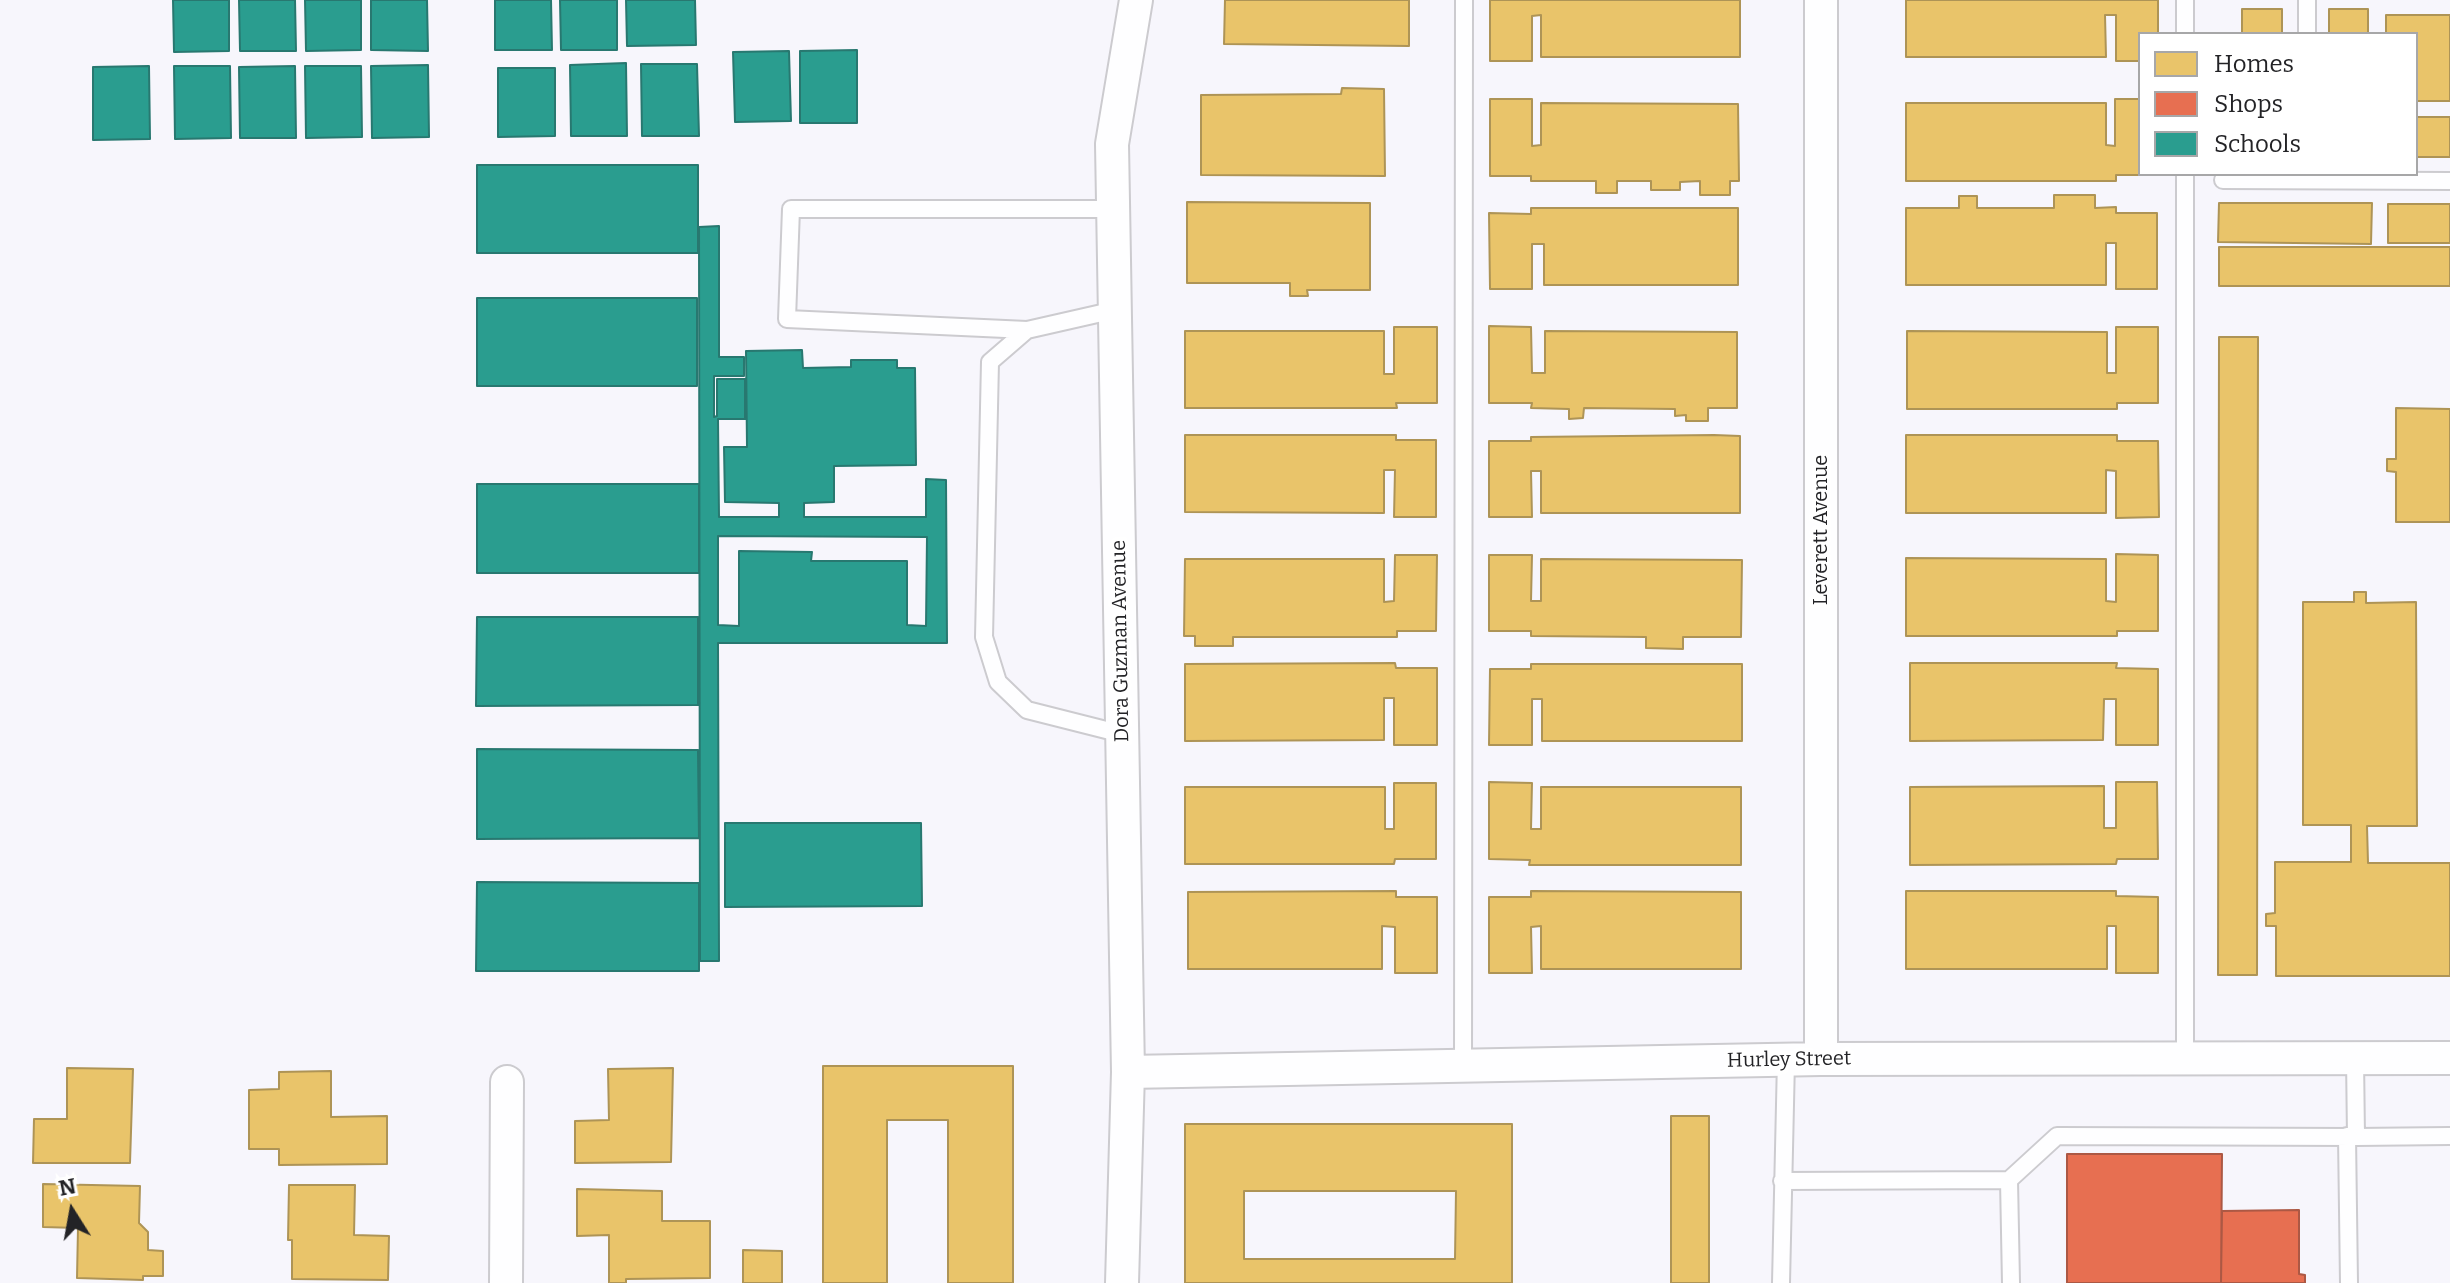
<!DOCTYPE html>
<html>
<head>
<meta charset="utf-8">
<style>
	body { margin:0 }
	#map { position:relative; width:2450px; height:1283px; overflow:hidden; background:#f7f6fc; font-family:Bitter,serif }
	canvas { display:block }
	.legend { position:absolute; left:2138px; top:32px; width:280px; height:144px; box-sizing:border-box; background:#fff; border:2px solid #a7a7a8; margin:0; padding:10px 14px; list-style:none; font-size:24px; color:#232326 }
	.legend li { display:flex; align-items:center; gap:16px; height:40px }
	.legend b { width:40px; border:2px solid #a7a7a8 }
	.north { position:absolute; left:32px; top:1171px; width:80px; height:80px; -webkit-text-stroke:6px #fff; paint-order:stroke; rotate:349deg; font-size:22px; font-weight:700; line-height:32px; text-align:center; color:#232326 }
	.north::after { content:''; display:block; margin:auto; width:28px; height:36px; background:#232326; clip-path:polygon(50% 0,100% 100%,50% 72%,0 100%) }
</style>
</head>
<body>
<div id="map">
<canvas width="2450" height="1283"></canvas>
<ul class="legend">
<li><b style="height:22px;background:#e9c46a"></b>Homes</li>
<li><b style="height:22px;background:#e76f51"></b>Shops</li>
<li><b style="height:22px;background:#2a9d8f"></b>Schools</li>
</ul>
<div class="north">N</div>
</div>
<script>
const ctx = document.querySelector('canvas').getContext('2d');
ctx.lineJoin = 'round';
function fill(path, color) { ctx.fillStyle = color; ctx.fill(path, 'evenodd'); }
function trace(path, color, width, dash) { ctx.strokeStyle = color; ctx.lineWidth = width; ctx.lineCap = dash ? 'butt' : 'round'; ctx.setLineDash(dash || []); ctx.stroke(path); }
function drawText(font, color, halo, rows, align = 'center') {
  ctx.font = font + ' Bitter,serif'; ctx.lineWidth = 8; ctx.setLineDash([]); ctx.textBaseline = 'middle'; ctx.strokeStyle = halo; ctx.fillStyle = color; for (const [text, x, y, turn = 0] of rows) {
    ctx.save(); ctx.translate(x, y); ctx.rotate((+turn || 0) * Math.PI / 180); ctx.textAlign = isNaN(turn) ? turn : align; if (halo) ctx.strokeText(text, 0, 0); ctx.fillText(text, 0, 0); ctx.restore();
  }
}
const homes = new Path2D(`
	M1225 0H1409V46L1224 44Z
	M1490 0H1740V57H1541V15L1532 16V61H1490Z
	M1906 0H2158V34H2140V61H2116V15H2105L2106 57H1906Z
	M2242 9H2282V34H2242Z
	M2329 9H2368V34H2329Z
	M2386 15H2450V101H2416V34H2386Z
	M1342 88 1384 89 1385 176 1201 175V95L1341 94Z
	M1490 99H1532V146L1541 145V103L1738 104 1739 181H1730V195H1700V181L1680 182V190H1651V181H1617V193H1596V181H1531V176H1490Z
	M2115 99H2140V174L2157 175H2116V181H1906V103H2106V145L2115 146Z
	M2416 117H2450V157H2416Z
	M2054 195H2095V208L2116 207V213H2157V289H2116V243H2106V285H1906V208H1959V196H1977V208H2054Z
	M1187 202 1370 203V290H1307L1308 296H1290V283H1187Z
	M2219 203H2372L2371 244 2218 242Z
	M2388 204H2450V243H2388Z
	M1531 208H1738V285H1544V244H1532V289H1490L1489 213 1531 214Z
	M2219 247H2450V286H2219Z
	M1489 326 1531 327 1532 373H1545V331L1737 332V408H1708V421H1686V415L1675 416V409L1584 408 1583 418 1569 419V409L1531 408 1532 403H1489Z
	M1394 327H1437V403H1396L1397 408H1185V331H1384V374H1394Z
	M2116 327H2158V403H2117V409H1907V331L2107 332V373H2116Z
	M2219 337H2258L2257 975H2218Z
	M2396 408 2450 409V522H2396V472L2387 471V459H2396Z
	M1185 435H1396V440H1436V517H1394L1395 470H1384V513L1185 512Z
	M1714 435 1740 436V513H1541V471H1531L1532 517H1489V441H1531V437Z
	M1906 435H2117V441H2158L2159 517 2116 518V471L2106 470V513H1906Z
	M2116 554 2158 555V631H2117V636H1906V558L2106 559V601L2116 602Z
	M1395 555H1437L1436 631H1397V637H1233V646H1195V636H1184L1185 559H1384V602L1394 601Z
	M1489 555H1532L1531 601H1541V559L1742 560 1741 637H1683V649L1646 648V637L1531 636V631H1489Z
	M2354 592H2366V603L2416 602 2417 826H2367L2368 863H2450V976H2276V926H2266V914L2275 913V862H2351V825H2303V602H2354Z
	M1395 663 1396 668H1437V745H1394V698H1384V740L1185 741V664Z
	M1910 663H2117L2116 668 2158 669V745H2116V699H2104L2103 740 1910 741Z
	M1531 664H1742V741H1542V699H1532V745H1489L1490 669H1531Z
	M1489 782 1532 783 1531 829H1541V787H1741V865H1529L1530 860 1489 859Z
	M2116 782H2157L2158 859H2117L2116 864 1910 865V787L2104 786V828H2116Z
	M1394 783H1436V859H1395L1394 864H1185V787H1385V829H1394Z
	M1396 891V897H1437V973H1395V927L1382 926V969H1188V892Z
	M1531 891 1741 892V969H1541V926L1531 927 1532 973H1489V897H1531Z
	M1906 891H2116V896L2158 897V973H2116V926H2107V969H1906Z
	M823 1066H1013V1283H948V1120H887V1283H823Z
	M67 1068 133 1069 130 1163H33L34 1119H67Z
	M673 1068 671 1162 575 1163V1121L609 1120 608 1069Z
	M331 1071V1117L387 1116V1164L279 1165V1149H249V1090L279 1089V1072Z
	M1671 1116H1709V1283H1671Z
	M1185 1124H1512V1283H1185ZM1244 1191H1456L1455 1259H1244Z
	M43 1184 140 1186 139 1223 148 1232V1250L163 1251V1276H143V1280L77 1278 78 1228 43 1227Z
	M289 1185H355L354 1235 389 1236 388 1280 292 1279V1240H288Z
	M577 1189 662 1191V1221H710V1278L626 1279V1283H609V1235L577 1236Z
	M743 1250 782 1251V1283H743Z`);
fill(homes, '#e9c46a');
trace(homes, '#ae9456', 2);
const shops = new Path2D(`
	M2067 1154H2222L2221 1283H2067Z
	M2299 1210V1274L2305 1275V1283H2221L2222 1211Z`);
fill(shops, '#e76f51');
trace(shops, '#ac5844', 2);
const schools = new Path2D(`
	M173 0H229V51L174 52Z
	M239 0H295L296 51H240Z
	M305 0H361V50L306 51Z
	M371 0H427L428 51 371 50Z
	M495 0H551L552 50H495Z
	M560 0H617V50H561Z
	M626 0H695L696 45 627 46Z
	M857 50V123H800V51Z
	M789 51 791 121 735 122 733 52Z
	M626 63 627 136H571L570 65Z
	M641 64H697L699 136H642Z
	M428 65 429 137 372 138 371 66Z
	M149 66 150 139 93 140V67Z
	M174 66H230L231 138 175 139Z
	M295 66 296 138H240L239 67Z
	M305 66H361L362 137 306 138Z
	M498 68H555V136L498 137Z
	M477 165H698V253H477Z
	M719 226V357H744V376H714V417L717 416V379H745V419H718L719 517H779V503L725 502 724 447H747L746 351 802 350 803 368 851 367V360H897V368H915L916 465 834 466V502L804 503V517H926V479L946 480 947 643H718L719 961H700L699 227ZM718 536 927 537 926 626 907 625V561H811L812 552 739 551V626L718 625Z
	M477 298H697V386H477Z
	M477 484H699V573H477Z
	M477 617H698V705L476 706Z
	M477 749 698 750 699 838 477 839Z
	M725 823H921L922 906 725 907Z
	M477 882 699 883V971H476Z`);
fill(schools, '#2a9d8f');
trace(schools, '#287870', 2);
const lane = new Path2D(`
	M2185 34V0
	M2307 34V0
	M2223 180 2450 181
	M1115 310 1027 330 990 362 984 637 998 682 1027 710 1122 734
	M1027 330 787 319 791 209H1114
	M2185 1058V174
	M2355 1058 2356 1137 2450 1136
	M1463 1065 1464 0
	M2347 1136 2349 1283
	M2009 1180 2057 1136 2356 1137
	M1782 1181 2009 1180 2011 1283
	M1781 1283 1786 1060`);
const street = new Path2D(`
	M1821 0V1059
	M1128 1072 1821 1059 2450 1058
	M506 1283 507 1082
	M1122 1283 1128 1072 1112 144 1136 0`);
trace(lane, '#cccbcf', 20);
trace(street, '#cccbcf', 36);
trace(lane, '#fefeff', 16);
trace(street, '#fefeff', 32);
drawText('20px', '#232326', '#fff', [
	["Leverett Avenue",1821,530,-90],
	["Dora Guzman Avenue",1121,641,-91],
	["Hurley Street",1789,1060,-1]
]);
</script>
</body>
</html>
